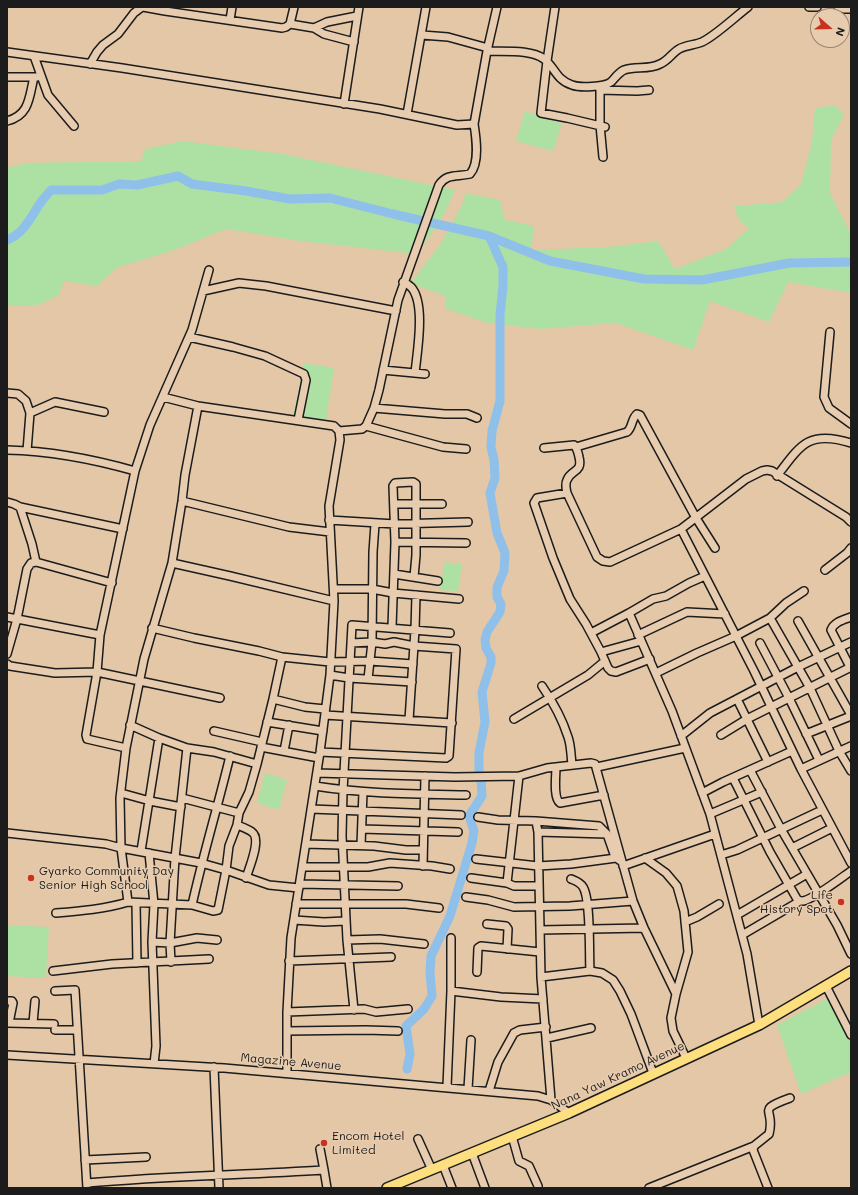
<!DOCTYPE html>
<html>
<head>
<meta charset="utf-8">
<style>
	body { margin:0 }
	#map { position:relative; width:858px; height:1195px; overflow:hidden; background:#e3c7a6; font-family:Mali,sans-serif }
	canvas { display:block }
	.frame { position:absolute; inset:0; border:8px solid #1c1c1c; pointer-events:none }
	.north { position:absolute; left:810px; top:8px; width:40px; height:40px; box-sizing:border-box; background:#e8ccaf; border:1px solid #968674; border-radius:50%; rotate:110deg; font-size:11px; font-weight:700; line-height:16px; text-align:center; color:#1c1c1c }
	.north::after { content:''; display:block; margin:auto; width:14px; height:18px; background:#c8321e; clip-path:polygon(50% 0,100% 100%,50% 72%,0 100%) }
</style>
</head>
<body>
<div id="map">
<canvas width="858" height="1195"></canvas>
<div class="frame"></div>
<div class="north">N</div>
</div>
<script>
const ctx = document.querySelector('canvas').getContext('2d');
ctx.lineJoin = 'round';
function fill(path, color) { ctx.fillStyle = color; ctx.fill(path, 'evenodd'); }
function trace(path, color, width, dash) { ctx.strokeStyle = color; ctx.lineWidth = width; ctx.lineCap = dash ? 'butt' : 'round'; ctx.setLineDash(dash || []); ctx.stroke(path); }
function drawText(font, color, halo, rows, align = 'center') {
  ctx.font = font + ' Mali,sans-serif'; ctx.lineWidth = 3; ctx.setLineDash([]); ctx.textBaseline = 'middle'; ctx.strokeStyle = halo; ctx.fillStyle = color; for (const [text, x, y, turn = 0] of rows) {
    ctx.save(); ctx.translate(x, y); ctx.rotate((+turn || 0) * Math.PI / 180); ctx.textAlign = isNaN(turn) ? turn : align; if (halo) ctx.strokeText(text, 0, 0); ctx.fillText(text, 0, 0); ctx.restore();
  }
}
fill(new Path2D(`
	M835 105 844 114 831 140 830 193 851 235V293L788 282 769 322 710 301 693 350 616 323 540 329 488 323 446 309 445 296 411 283 442 242 461 207 466 193 500 200 505 220 534 226 531 250 609 247 658 241 675 269 726 249 749 228 739 220 734 206 783 202 801 184 812 142 815 108Z
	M525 111 562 124 553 151 516 141Z
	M183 141 283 154 455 190C444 217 434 232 416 254L300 241 226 229 174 250 116 268 97 286 64 281 59 295 38 305 7 306V168L27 163 141 161 145 149Z
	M304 363 334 368 326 420 293 416Z
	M445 562 462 564 458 591 439 590Z
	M265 773 287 780 279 810 257 803Z
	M7 925 49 927 46 978 7 976Z
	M828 998 851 1040V1072L801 1094 777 1025Z`), '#ade1a3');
trace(new Path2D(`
	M7 240C23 234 30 219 39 205 42 200 47 195 51 190H102L119 184 137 185 178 176 192 184 246 191 290 199 330 198 393 214 489 236 550 261 644 279 702 280 789 263 851 262
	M479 772V753L485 722 482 692 491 663V657L486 648 485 640 487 632 500 612 501 604 497 597V587L504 571 505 553 497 533 490 493 495 478 494 460 491 447 492 431 500 401V315L503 286V267L489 236
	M407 1069 410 1054 406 1026 424 1009 432 996 430 972 431 956 450 916 472 843 474 831 469 816 482 796 481 779`), '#8fc0ea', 9);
const minor = new Path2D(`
	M143 7 165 11V7
	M555 7 547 61 541 113 567 118 605 127
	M809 7H817
	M838 7 844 9H851
	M165 11 282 28 286 27 290 24 294 7
	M230 20 232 7
	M290 24 314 28 324 34 354 42
	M314 28 327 22 357 16
	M422 35 448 37 488 48
	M487 51C503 52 531 49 544 59 555 67 556 80 572 85 580 88 604 87 611 82 615 78 618 73 624 70 636 66 649 70 660 64 668 61 672 53 679 49 686 45 695 45 702 42 715 36 735 17 748 7
	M7 52 122 68 380 109 457 125 474 124 487 51 497 7
	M34 56 48 95 74 126
	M90 64 97 52 103 45 118 34 134 13 142 7
	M7 77H37
	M600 86V125L603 157
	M600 90 637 91 649 90
	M344 104 359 7
	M407 114 426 7
	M7 121C30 115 29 97 34 77
	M403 282C406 283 409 285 411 287 426 303 417 353 415 373
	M203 291 239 283 266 286 396 311
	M830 332 824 397 829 408 851 424
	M189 337 233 347 265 356 304 374 306 380 298 420
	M383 370 425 374
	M7 393 18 394 26 401 30 413 27 451
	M163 397 198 406 334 426 339 431 340 440 329 506 334 601 330 675 320 752 291 938 287 1012V1073
	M374 408 445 414H467L477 418
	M30 413 55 402 104 412
	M366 426 443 447 466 449
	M339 431 362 429 366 426 374 408 379 390 398 300 439 185C447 173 457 177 470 174 480 163 476 137 474 124
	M576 447 627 432C633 427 631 419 637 414L640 415 696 518 715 548
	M544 448 574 445C577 448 578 452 579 457 583 473 571 469 567 480 565 484 566 489 567 493
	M7 450C51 451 93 459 135 471
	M777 476C801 444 809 430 851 443
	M182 501 289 527 330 532
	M7 502 14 504 20 507 32 544 36 562
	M394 504H442
	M20 507 123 529
	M329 520 395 524 468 522
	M681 529 754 671 801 769 851 863
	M395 542 466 543
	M172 563 230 576 334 601
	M825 570 847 553 851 548
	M394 574 438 581
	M705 576 689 583 666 596 653 599 629 613 672 711 710 814 747 954 759 1025
	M334 589H372L393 593 459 599
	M7 617 100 635
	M770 618 810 688 839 751 851 771
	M798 621 851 715
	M392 627 395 542 393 486 395 483 413 482 416 484V555L414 577
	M152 628 194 638 259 651 282 657 273 699
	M591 633 629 613
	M638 635 687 612 725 614
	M760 643 789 698 819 760
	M601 652 641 641
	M7 654 17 619 27 569 31 563 36 562 112 583
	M282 657 330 662 370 661 413 664
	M650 659 616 672 611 671 608 668 601 652 586 624 570 599 553 558 534 503 537 498 567 493 597 557 603 561 610 562 681 529 746 479 762 471 767 470 772 471 846 517 851 522
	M7 664 10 666 55 673 97 672 220 698
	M850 667 831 630C834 622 843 620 851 617
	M656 673 697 653 736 636 770 618 786 603 804 591
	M330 675 349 678 412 682
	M368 679 372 642 373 552 375 524
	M542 686C553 702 562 718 568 737 571 745 571 756 572 765
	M737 699 768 762
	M325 715 452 723
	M514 719 588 675 605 661
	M409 720 415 630 416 595
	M267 722 323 731
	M130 725 159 738 187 748 214 752 257 764 273 699 305 707 325 709
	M214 731 262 742
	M806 734 851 716
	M721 735 747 719 851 667
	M681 736 710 713 798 667 851 642
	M261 747 319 758
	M126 748 87 739 86 735 97 672 100 635 135 471 150 425 192 330 209 270
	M284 751 289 725
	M320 752 446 758 449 756 456 649 414 646 394 642 385 644 372 642 351 643
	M556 767C556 776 553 798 560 803L604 795
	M597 767 685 748
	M801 769 851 746
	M750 770 781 829 837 925 851 954
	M317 773 455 777 519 776 547 768 591 763 595 764 633 901 644 928 676 994 671 1018 673 1031 686 1058
	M733 778 770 852 797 899C799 901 800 901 803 901 814 899 841 878 851 871
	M315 786C365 794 415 794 466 795
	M121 793 150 801 181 807
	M702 793 723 782 792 751
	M182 798 239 813 237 825C242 827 248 829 252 832 262 839 249 868 246 878
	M311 809 461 815
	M239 813 249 792 257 764
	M710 814 762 792
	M478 817 498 820 536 821 538 832 541 977 551 1100
	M536 821 599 826 607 834 614 854 619 860
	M362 829 458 832
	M538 832 607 834
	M7 833 106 844 121 848 201 863 226 870 269 885 299 888
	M306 844 374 846 406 850H423
	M361 845 363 792
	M792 848 832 828
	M141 851 159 738
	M149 853 154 904 152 942 156 1046 154 1064
	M721 855 737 850 822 810
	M645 858 666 873 677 886 684 911 688 952 676 994
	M476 859 538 866 571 864 616 858
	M423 866 425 776
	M623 866 715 834
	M303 867H368L390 863 432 866 450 869
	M471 878 507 883 514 886H538
	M571 879C576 881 580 882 583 887 591 899 589 955 590 971
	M507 883 519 776
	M300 884 398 886
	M466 897 488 900 514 907 570 906 633 901
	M128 902 192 905 213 911 218 910 226 870 229 846 237 825
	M136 903 137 963
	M296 904H406L439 908
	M192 905C203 855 218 806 230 756
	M56 913C81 911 105 909 128 902L121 848 120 798 126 748 144 659 172 563 182 501 185 475 198 406
	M737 915 807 874
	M294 920 324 922 345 921
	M685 922 697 917 719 904
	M487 924 506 926 508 929 507 949
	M540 930 644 928
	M742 935 800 901
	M347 940 380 939 424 944
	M152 942 170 943 197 938 217 940
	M289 961 391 957
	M171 962 170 943 175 858 187 748
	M53 971 112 964 209 959
	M477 972 478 948 481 946 540 952
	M541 977 590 971 602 973 613 980 620 991 631 1014 653 1073
	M826 986 851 1035
	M55 991 75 990 87 1188
	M451 991 501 997 543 999
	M7 1001H12L13 1003 9 1023
	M354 1010 347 940 342 836 343 791 352 625 450 633
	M287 1012 364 1009 376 1012 408 1009
	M7 1023 54 1024
	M33 1023 35 1001
	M55 1030H77
	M287 1031 366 1030 398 1031
	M547 1038 591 1028
	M7 1055 224 1068 538 1096 551 1100 569 1113
	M214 1067 219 1188
	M447 1087 451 991V938
	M468 1089 471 1040
	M489 1091 498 1062 514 1033 520 1030 546 1027
	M512 1136 519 1161 529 1166 538 1186
	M418 1139 432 1170
	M320 1149 324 1170
	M472 1153 485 1188
	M85 1160 146 1157
	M443 1165 452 1188
	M87 1183C165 1176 245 1175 324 1170L327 1188
	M649 1188 754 1146
	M768 1188 755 1155 753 1150 754 1146 769 1134C776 1108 754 1111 790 1098`);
const major = new Path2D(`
	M387 1188 569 1113 759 1025 851 971`);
trace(minor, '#1c1c1c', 10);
trace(major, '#1c1c1c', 12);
trace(minor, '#e8ccaf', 7);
trace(major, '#fedf80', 9);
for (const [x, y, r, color] of [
	[31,878,4,"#c8321e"],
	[841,902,4,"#c8321e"],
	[324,1143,4,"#c8321e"]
]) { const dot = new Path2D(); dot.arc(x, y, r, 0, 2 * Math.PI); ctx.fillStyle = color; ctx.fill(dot); trace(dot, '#e8ccaf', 1.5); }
drawText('12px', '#1c1c1c', '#e8ccaf', [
	["Gyarko Community Day",39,871],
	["Senior High School",39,885],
	["Life",833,895,"right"],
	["History Spot",833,909,"right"],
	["Encom Hotel",332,1136],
	["Limited",332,1150]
], 'left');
drawText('12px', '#1c1c1c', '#e8ccaf', [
	["Magazine Avenue",291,1062,5],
	["Nana Yaw Kramo Avenue",618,1076,-25]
]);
</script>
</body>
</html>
